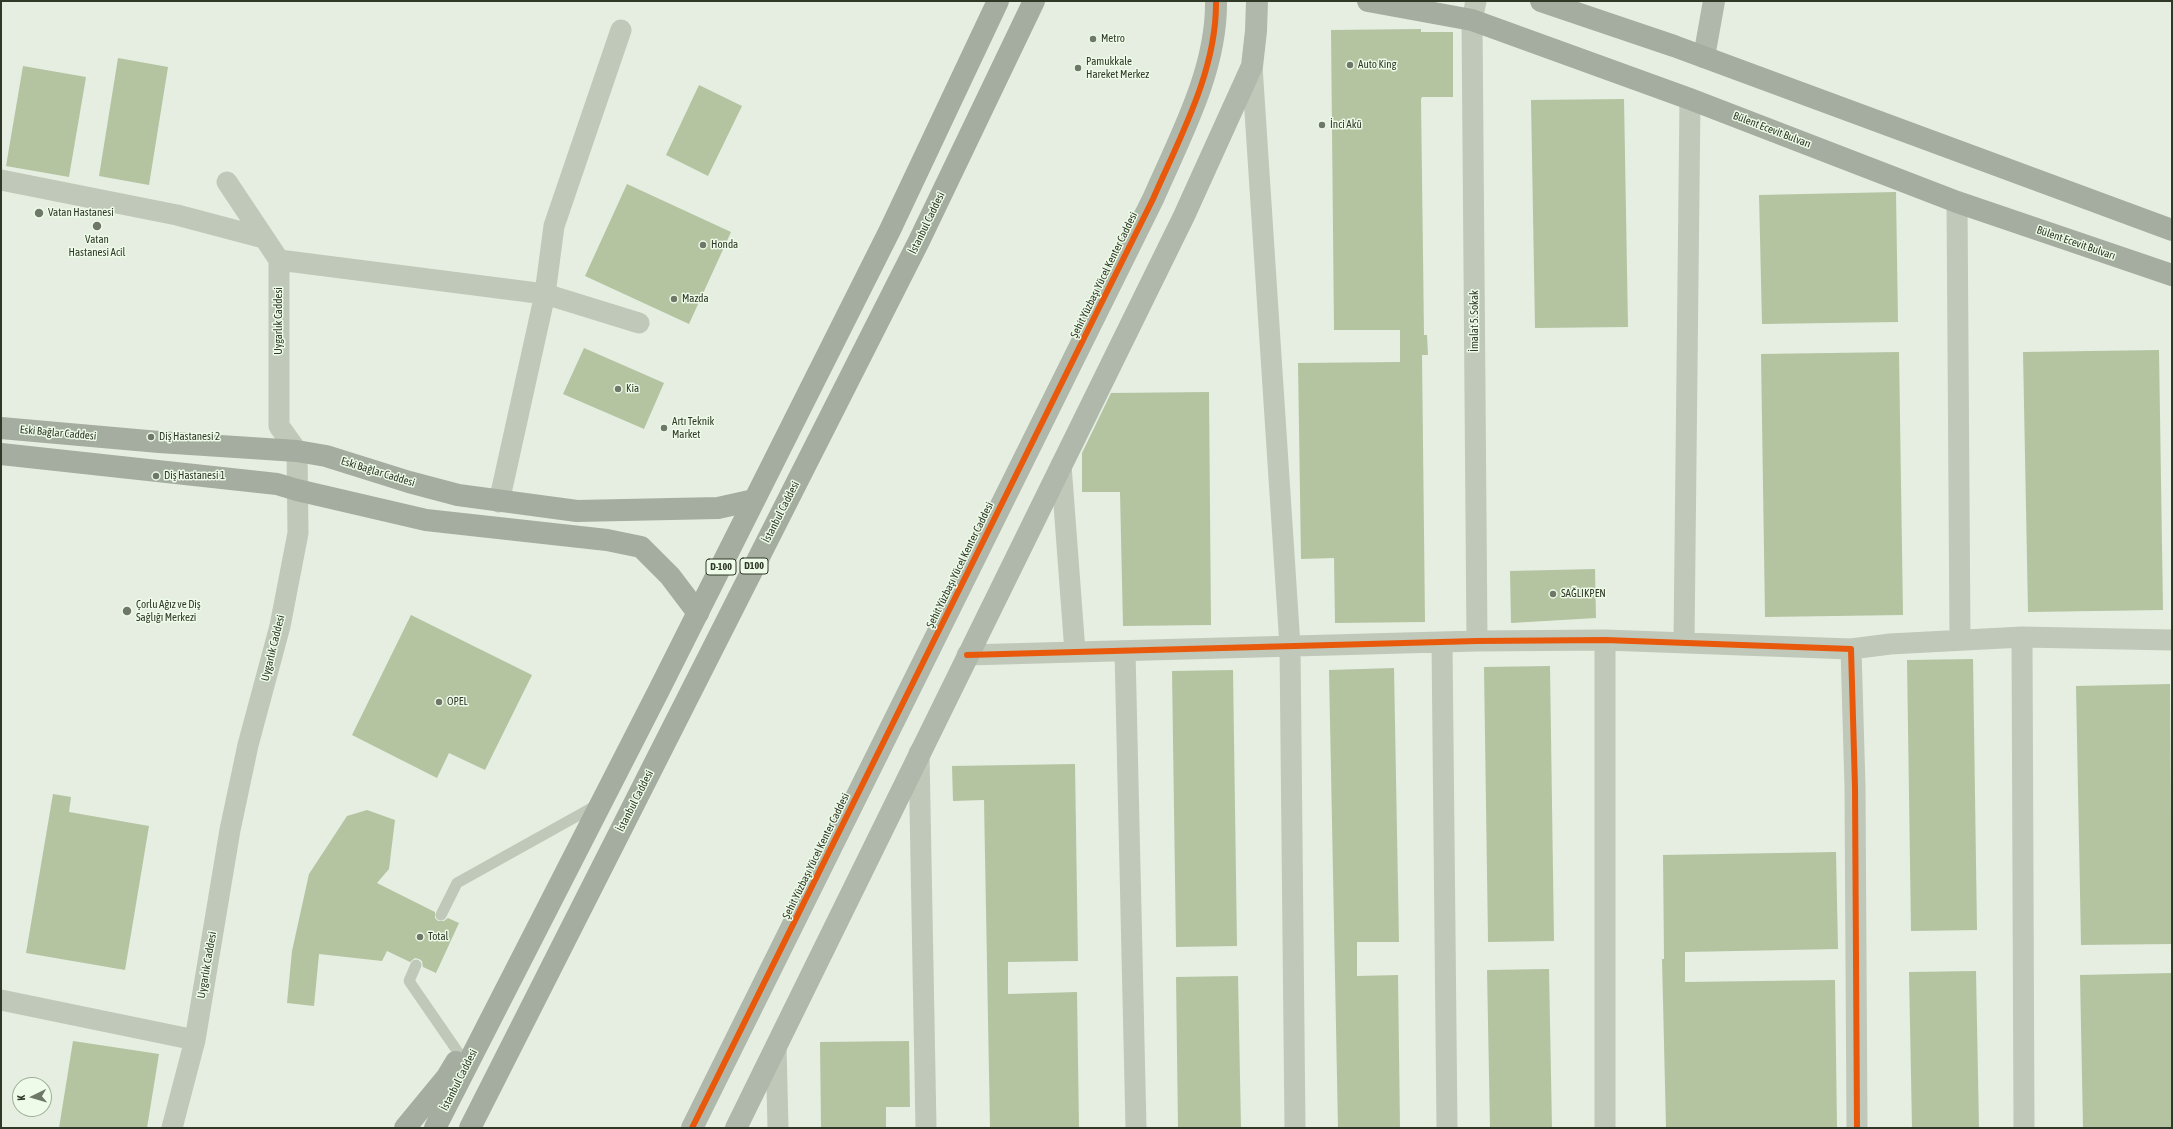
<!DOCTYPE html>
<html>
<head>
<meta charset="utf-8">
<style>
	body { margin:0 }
	#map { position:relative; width:2173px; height:1129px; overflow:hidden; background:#e5eee1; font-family:"Asap Condensed",sans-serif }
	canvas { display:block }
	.frame { position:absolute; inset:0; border:2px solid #303927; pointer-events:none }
	.north { position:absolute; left:12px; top:1077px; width:40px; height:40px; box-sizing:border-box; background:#edfbe8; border:1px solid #a1ad9b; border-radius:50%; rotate:265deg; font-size:11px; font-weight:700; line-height:16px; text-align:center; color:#303927 }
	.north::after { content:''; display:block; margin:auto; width:14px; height:18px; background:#6f7868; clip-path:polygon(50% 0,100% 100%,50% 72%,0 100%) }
</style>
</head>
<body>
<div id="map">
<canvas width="2173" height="1129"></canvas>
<div class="frame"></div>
<div class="north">K</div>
</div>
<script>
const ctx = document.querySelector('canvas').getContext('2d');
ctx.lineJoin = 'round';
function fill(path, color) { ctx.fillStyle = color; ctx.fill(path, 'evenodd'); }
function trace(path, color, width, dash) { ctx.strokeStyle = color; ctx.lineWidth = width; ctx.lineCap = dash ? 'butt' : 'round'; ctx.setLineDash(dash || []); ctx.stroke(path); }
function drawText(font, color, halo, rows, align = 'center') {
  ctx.font = font + ' "Asap Condensed",sans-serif'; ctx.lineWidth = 3; ctx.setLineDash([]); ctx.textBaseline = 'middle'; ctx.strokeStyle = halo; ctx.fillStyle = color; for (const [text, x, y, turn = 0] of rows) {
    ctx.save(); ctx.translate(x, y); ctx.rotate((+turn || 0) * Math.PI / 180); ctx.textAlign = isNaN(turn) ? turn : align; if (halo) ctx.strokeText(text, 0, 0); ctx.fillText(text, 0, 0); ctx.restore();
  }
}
fill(new Path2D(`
	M1421 29V32H1453V97H1422L1421 99 1424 335H1427L1428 355H1422L1425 622 1335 623 1334 558 1301 559 1298 363 1400 362V330H1334L1331 30Z
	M118 58 168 67 149 185 99 176Z
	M23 66 86 77 69 177 6 166Z
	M699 85 742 106 708 176 666 155Z
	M1624 99 1628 327 1535 328 1531 100Z
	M627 184 731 232 689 324 585 276Z
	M1896 192 1898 322 1762 324 1759 195Z
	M584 348 664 383 644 429 563 394Z
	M2159 350 2163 610 2028 612 2023 352Z
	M1899 352 1903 615 1765 617 1761 354Z
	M1209 392 1211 625 1123 626 1120 492H1082V453L1111 393Z
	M1595 569 1596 618 1511 623 1510 571Z
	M411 615 532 675 485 770 449 753 437 778 352 735Z
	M1973 659 1977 930 1911 931 1907 660Z
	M1550 666 1554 941 1488 942 1484 667Z
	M1394 668 1399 942H1357V976L1398 975 1400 1128H1338L1329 670Z
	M1233 670 1237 946 1176 947 1172 671Z
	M2170 684 2172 944 2081 945 2076 686Z
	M1075 764 1078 961 1008 962V994L1077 992 1079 1128H990L984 800 953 801 952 766Z
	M53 794 71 797 69 812 149 826 125 970 26 953Z
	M367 810 395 820 389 869 377 883 435 912V918L438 921H444L448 918 459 923 436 973 423 967 422 961 419 959 415 958 410 962 387 951 382 961 319 954 314 1006 287 1003 292 951 309 874 347 816Z
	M1836 852 1838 949 1685 952V982L1835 980 1837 1128H1666L1662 959H1664L1663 855Z
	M1549 969 1552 1128H1490L1487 970Z
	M1976 971 1979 1128H1912L1909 972Z
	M2172 973V1128H2083L2080 975Z
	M1238 976 1241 1128H1178L1176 977Z
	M73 1041 159 1054 147 1128H59Z
	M909 1041 910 1107H886V1128H821L820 1042Z`), '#b4c4a1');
trace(new Path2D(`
	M441 915 457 883 597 805
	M416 965 409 981 460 1055`), '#bfc8b9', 11);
trace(new Path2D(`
	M1476 1 1472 20 1477 641
	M1252 66 1290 646 1295 1128
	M1 180 177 215 264 238
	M1957 202 1960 640
	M279 260 545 294 639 323
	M1061 465 1075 652
	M499 502 545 294 554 226 621 30
	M2022 637 2024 1128
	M1605 640V1128
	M1684 641 1690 99
	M1442 642 1447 1128
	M1851 649 1890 644 2022 637 2172 640
	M1125 651 1136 1128
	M967 655 1477 641 1605 640 1851 649 1855 787 1857 1128
	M919 753 926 1128
	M1 1000 195 1040
	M776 1046 778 1128
	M172 1128 195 1040 230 830 248 745 280 626 298 533 297 451 279 426V260L227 182`), '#bfc8b9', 21);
trace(new Path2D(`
	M1704 57 1714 1
	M692 1128 1153 199C1180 137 1217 70 1216 1
	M736 1128 1184 216 1252 66 1256 31 1257 1`), '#afb8aa', 22);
trace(new Path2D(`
	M1368 1 1472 20 1690 99 1957 202 2172 275
	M1541 1 1674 46 2172 230
	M1 428 159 442 297 451 326 456 409 482 458 495 577 511 718 508 754 500
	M1 454 277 484 297 490 426 520 607 540 641 547 670 576 698 613`), '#a4ad9f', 22);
trace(new Path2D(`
	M405 1128 447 1077 456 1062
	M435 1128 659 690 890 230 998 1
	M470 1128 919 241 1034 1`), '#a4ada0', 22);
trace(new Path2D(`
	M967 655 1477 641 1605 640 1851 649 1855 787 1857 1128
	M692 1128 1153 199C1180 137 1217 70 1216 1`), '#e8590c', 6);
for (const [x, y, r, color] of [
	[1093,39,4,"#6f7868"],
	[1350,65,4,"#6f7868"],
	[1078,68,4,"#6f7868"],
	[1322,125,4,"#6f7868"],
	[39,213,5,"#6f7868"],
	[97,226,5,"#6f7868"],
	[703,245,4,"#6f7868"],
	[674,299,4,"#6f7868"],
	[618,389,4,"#6f7868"],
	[664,428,4,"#6f7868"],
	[151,437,4,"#6f7868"],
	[156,476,4,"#6f7868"],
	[1553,594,4,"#6f7868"],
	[127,611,5,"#6f7868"],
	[439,702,4,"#6f7868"],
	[420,937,4,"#6f7868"]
]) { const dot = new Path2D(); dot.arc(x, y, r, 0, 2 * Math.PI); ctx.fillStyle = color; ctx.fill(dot); trace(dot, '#edfbe8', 1.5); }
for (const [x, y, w] of [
	[754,566,28],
	[721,567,30]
]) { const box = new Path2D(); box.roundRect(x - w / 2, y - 8, w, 16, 3); ctx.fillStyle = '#edfbe8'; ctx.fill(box); trace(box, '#303927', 1); }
drawText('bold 10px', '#303927', null, [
	["D100",754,566],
	["D-100",721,567]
]);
drawText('11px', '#303927', '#edfbe8', [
	["Metro",1101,39],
	["Pamukkale",1086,62],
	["Hareket Merkez",1086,75],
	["Auto King",1358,65],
	["İnci Akü",1330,125],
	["Vatan Hastanesi",48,213],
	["Vatan",97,240,"center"],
	["Hastanesi Acil",97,253,"center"],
	["Honda",711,245],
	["Mazda",682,299],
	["Kia",626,389],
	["Artı Teknik",672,422],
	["Market",672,435],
	["Diş Hastanesi 2",159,437],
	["Diş Hastanesi 1",164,476],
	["SAĞLIKPEN",1561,594],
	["Çorlu Ağız ve Diş",136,605],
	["Sağlığı Merkezi",136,618],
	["OPEL",447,702],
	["Total",428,937]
], 'left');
drawText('11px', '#303927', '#edfbe8', [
	["Bülent Ecevit Bulvarı",1772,130,21],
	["İstanbul Caddesi",927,223,-64],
	["Bülent Ecevit Bulvarı",2076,243,19],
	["Şehit Yüzbaşı Yücel Kenter Caddesi",1104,275,-64],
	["Uygarlık Caddesi",279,321,-90],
	["İmalat 5. Sokak",1475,321,-90],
	["Eski Bağlar Caddesi",58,433,5],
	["Eski Bağlar Caddesi",378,472,17],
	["İstanbul Caddesi",781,512,-63],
	["Şehit Yüzbaşı Yücel Kenter Caddesi",960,565,-64],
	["Uygarlık Caddesi",273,648,-76],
	["İstanbul Caddesi",635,801,-63],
	["Şehit Yüzbaşı Yücel Kenter Caddesi",816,856,-64],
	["Uygarlık Caddesi",207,965,-80],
	["İstanbul Caddesi",459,1080,-63]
]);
</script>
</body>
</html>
